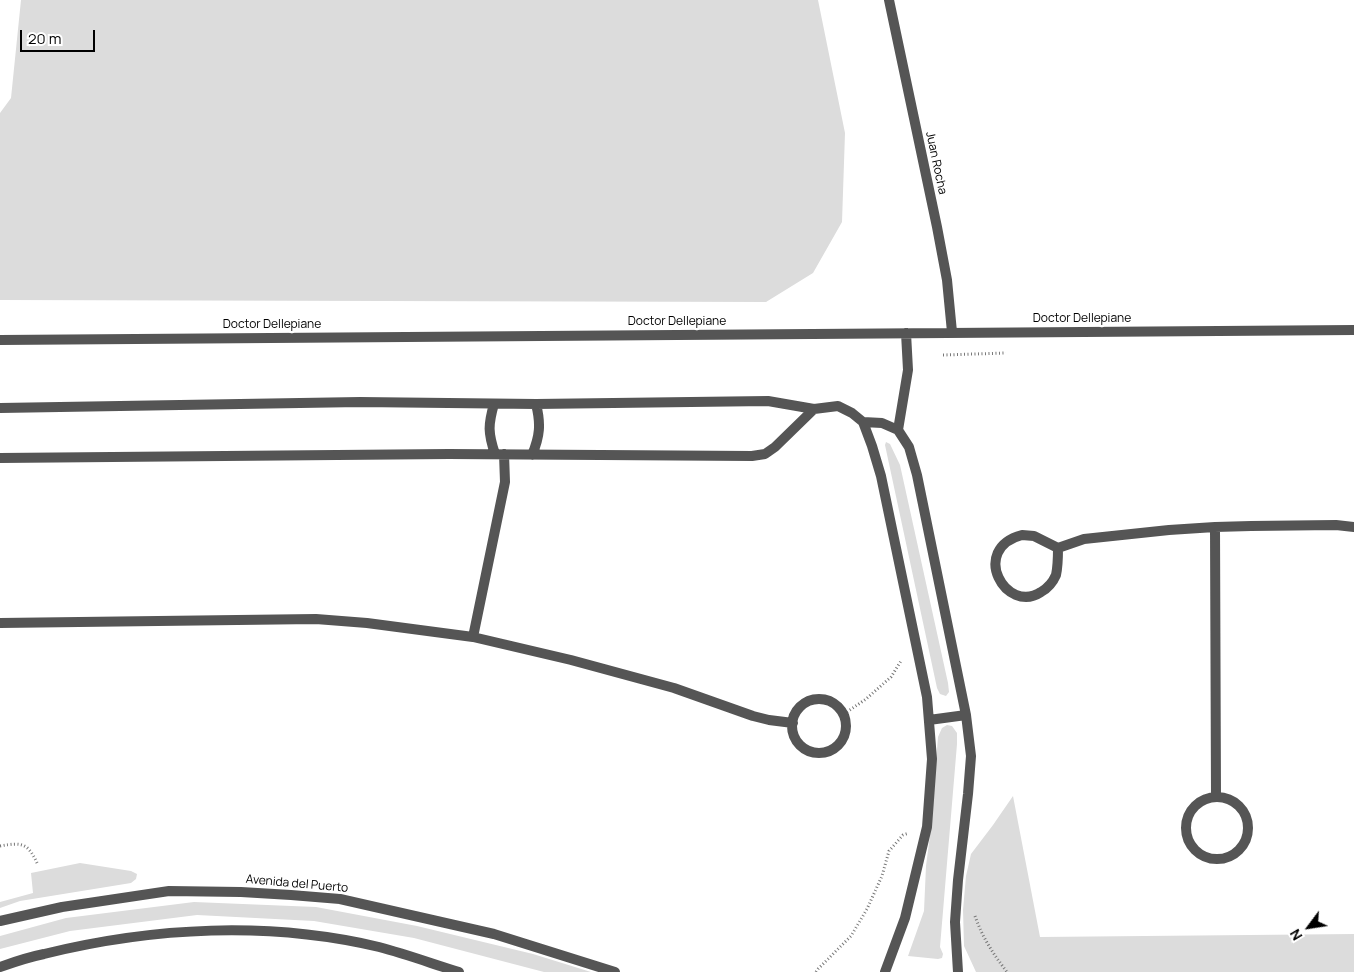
<!DOCTYPE html>
<html>
<head>
<meta charset="utf-8">
<style>
	body { margin:0 }
	#map { position:relative; width:1354px; height:972px; overflow:hidden; background:#fff; font-family:Manrope,sans-serif }
	canvas { display:block }
	.north { position:absolute; left:1284px; top:902px; width:50px; height:50px; -webkit-text-stroke:4px #fff; paint-order:stroke; rotate:239deg; font-size:14px; font-weight:700; line-height:20px; text-align:center; color:#000 }
	.north::after { content:''; display:block; margin:auto; width:18px; height:22px; background:#000; clip-path:polygon(50% 0,100% 100%,50% 72%,0 100%) }
	.scale { position:absolute; left:20px; top:30px; width:75px; height:22px; box-sizing:border-box; border:2px solid #000; border-top:0; padding-left:6px; font-size:15px; line-height:18px; white-space:nowrap; color:#000; -webkit-text-stroke:4px #fff; paint-order:stroke }
</style>
</head>
<body>
<div id="map">
<canvas width="1354" height="972"></canvas>
<div class="north">N</div>
<div class="scale">20 m</div>
</div>
<script>
const ctx = document.querySelector('canvas').getContext('2d');
ctx.lineJoin = 'round';
function fill(path, color) { ctx.fillStyle = color; ctx.fill(path, 'evenodd'); }
function trace(path, color, width, dash) { ctx.strokeStyle = color; ctx.lineWidth = width; ctx.lineCap = dash ? 'butt' : 'round'; ctx.setLineDash(dash || []); ctx.stroke(path); }
function drawText(font, color, halo, rows, align = 'center') {
  ctx.font = font + ' Manrope,sans-serif'; ctx.lineWidth = 4.5; ctx.setLineDash([]); ctx.textBaseline = 'middle'; ctx.strokeStyle = halo; ctx.fillStyle = color; for (const [text, x, y, turn = 0] of rows) {
    ctx.save(); ctx.translate(x, y); ctx.rotate((+turn || 0) * Math.PI / 180); ctx.textAlign = isNaN(turn) ? turn : align; if (halo) ctx.strokeText(text, 0, 0); ctx.fillText(text, 0, 0); ctx.restore();
  }
}
fill(new Path2D(`
	M21 0H818L845 133 842 222 813 273 766 302 0 300V113L11 98Z
	M886 442 890 444 900 465 948 683 949 692 946 696 940 694 937 688 885 445Z
	M947 725 952 726 957 733V744L940 947 943 954 942 958 938 959 908 956 924 911 926 866 930 835 938 737 942 728Z
	M1013 796 1040 937 1354 934V972H976L964 946 963 910 966 876 971 854 993 825Z
	M80 863 131 871 137 874 136 879 131 883 20 901 0 908V902L33 893 31 873Z
	M194 902 316 907 417 926 533 954 591 972H544L414 938 314 921 197 915 70 931 0 949V936L66 918Z`), '#dcdcdc');
trace(new Path2D(`
	M943 355 1006 353
	M844 714 866 699 891 677 901 661
	M0 846C23 842 28 843 38 865
	M975 916C982 937 994 955 1007 972
	M816 972 818 969 851 936 867 909 882 876 889 851 903 835 909 833`), '#777', 3, [1, 2.5]);
trace(new Path2D(`
	M889 0 937 227 947 280 952 332
	M0 340 1354 330
	M494 404C488 425 488 433 495 454
	M0 408 360 402 536 404 768 401 814 409 838 406 852 413 863 422 872 446 881 476 927 697 932 759 927 827 905 918 885 972
	M863 422 882 423 898 430 909 447 917 475 966 715 971 756 968 794 958 880 955 922 958 972
	M898 430 908 370 906 333
	M532 455C540 436 541 424 536 404
	M0 458 449 454 752 456 765 454 775 447 814 409
	M1215 527 1216 797
	M1022 535 1034 536 1058 548C1058 556 1058 566 1056 575 1053 582 1048 588 1041 592 1006 615 969 549 1022 535Z
	M1058 548 1084 539 1169 530 1215 527 1251 526 1336 525 1354 527
	M0 623 316 619 367 623 473 637 571 660 674 688 753 716 769 720 793 723
	M473 637 505 482 504 454
	M792 726a27 27 0 1 1 54 0a27 27 0 1 1-54 0Z
	M929 720 966 715
	M1186 828a31 31 0 1 1 62 0a31 31 0 1 1-62 0Z
	M0 921 62 907 169 891 241 892 291 895 340 899 494 934 615 972
	M0 967C14 962 29 957 44 954 153 927 269 921 379 947 406 954 433 964 459 972`), '#555', 10);
drawText('12px', '#000', '#fff', [
	["Juan Rocha",936,163,78],
	["Doctor Dellepiane",1082,319],
	["Doctor Dellepiane",677,322],
	["Doctor Dellepiane",272,325],
	["Avenida del Puerto",297,884,5]
]);
</script>
</body>
</html>
